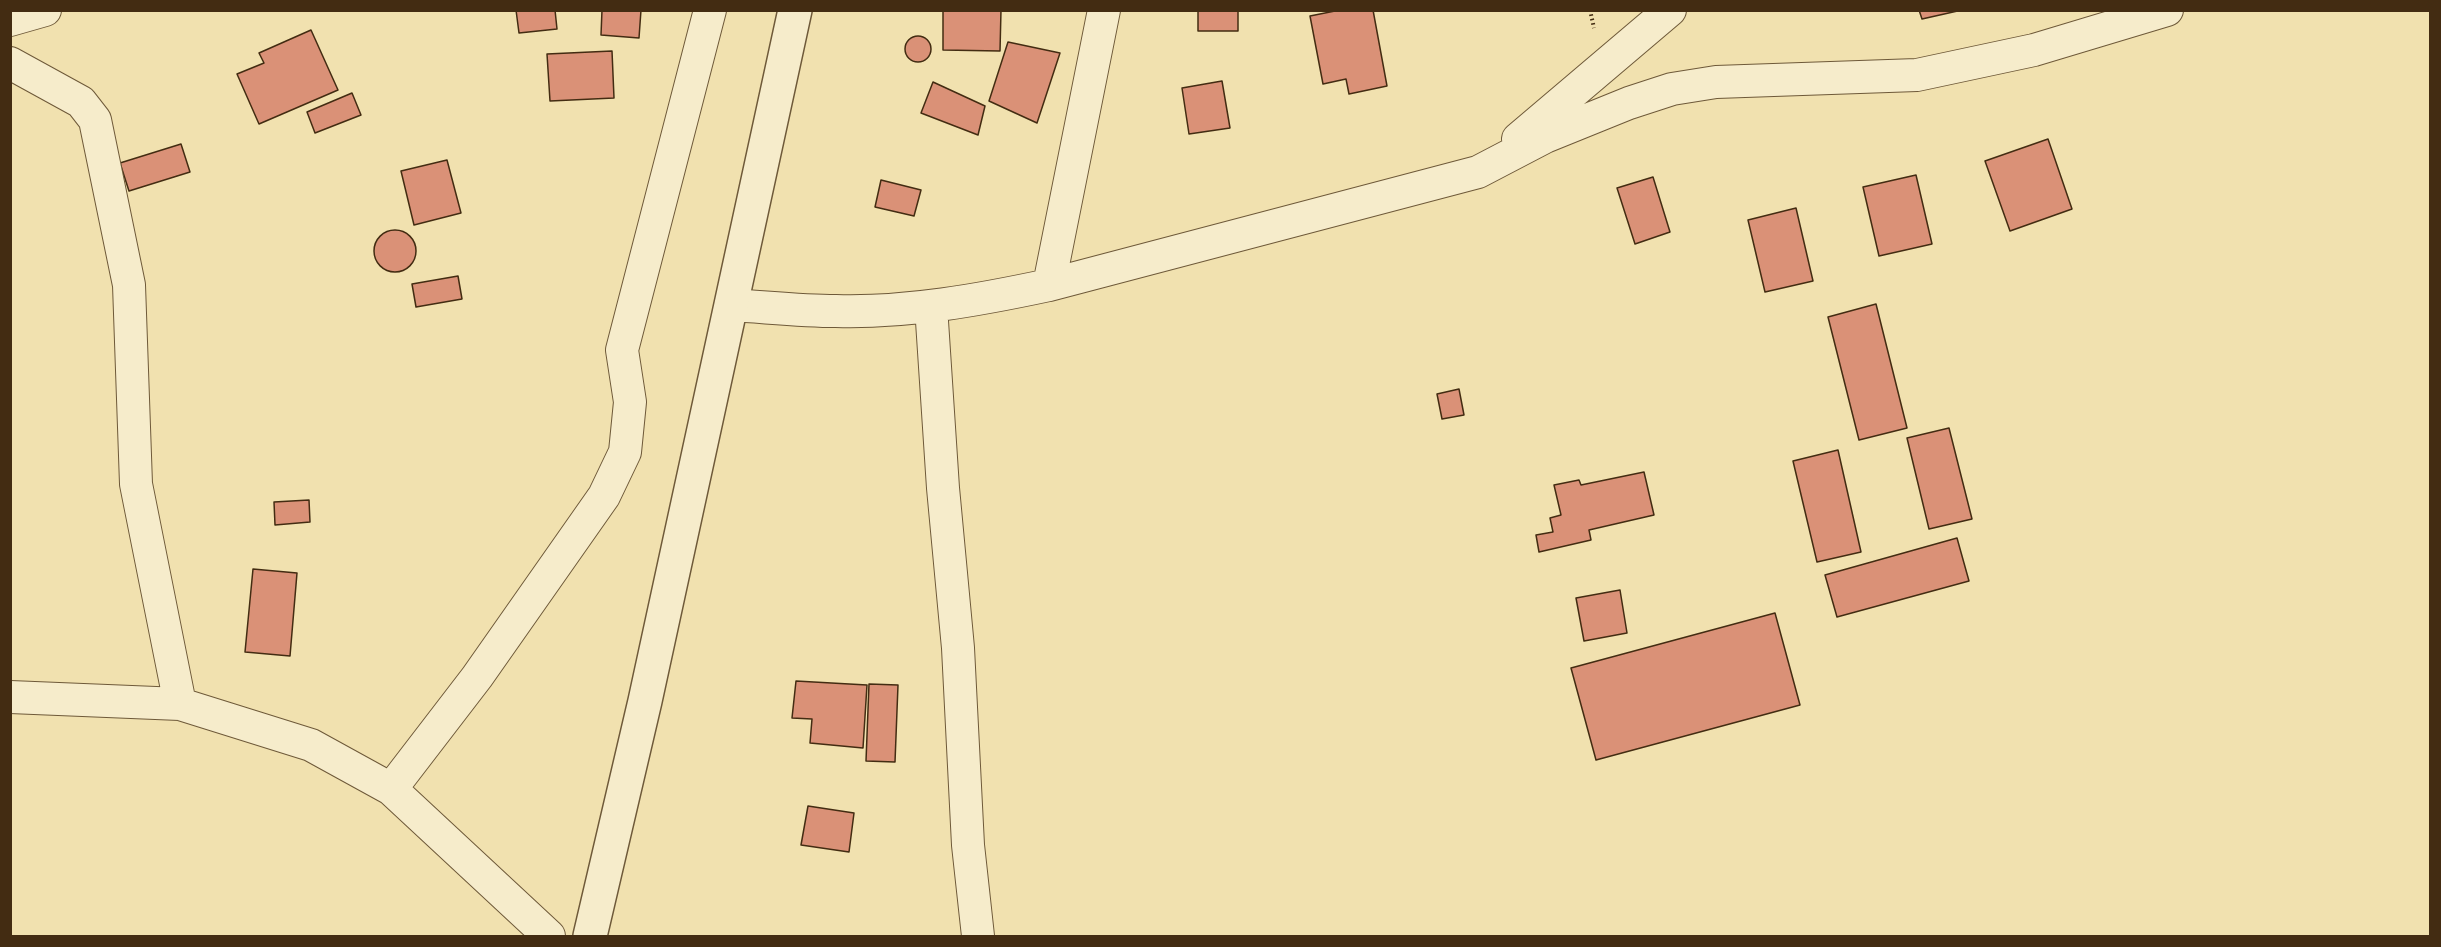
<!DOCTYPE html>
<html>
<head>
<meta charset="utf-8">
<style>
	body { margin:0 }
	#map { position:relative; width:2441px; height:947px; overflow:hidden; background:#f1e1af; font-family:Cardo,serif }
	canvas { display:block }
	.frame { position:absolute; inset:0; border:12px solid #432c12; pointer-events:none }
</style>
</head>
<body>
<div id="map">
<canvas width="2441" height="947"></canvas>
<div class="frame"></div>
</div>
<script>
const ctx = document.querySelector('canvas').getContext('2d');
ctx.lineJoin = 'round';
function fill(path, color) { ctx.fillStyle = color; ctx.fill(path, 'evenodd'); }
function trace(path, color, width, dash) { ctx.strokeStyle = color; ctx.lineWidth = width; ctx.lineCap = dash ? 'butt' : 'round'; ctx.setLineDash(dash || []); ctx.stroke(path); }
const building = new Path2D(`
	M516 10H555L557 29 519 33Z
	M602 10H641L639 38 601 35Z
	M943 10H1001L1000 51 943 50Z
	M1198 10H1238V31H1198Z
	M1340 10H1373L1387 86 1349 94 1346 79 1323 84 1310 16Z
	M1919 10H1962L1922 19Z
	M311 30 338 90 259 124 237 74 264 63 259 53Z
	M905 49a13 13 0 1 1 26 0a13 13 0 1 1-26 0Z
	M1008 42 1060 53 1037 123 989 101Z
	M612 51 614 98 550 101 547 54Z
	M1222 81 1230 128 1189 134 1182 88Z
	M933 82 985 106 978 135 921 113Z
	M352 93 361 115 315 133 307 112Z
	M2048 139 2072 209 2010 231 1985 161Z
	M181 144 190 172 129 191 120 163Z
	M447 160 461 213 414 225 401 171Z
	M1916 175 1932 244 1879 256 1863 187Z
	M1653 177 1670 232 1635 244 1617 188Z
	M881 180 921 190 914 216 875 207Z
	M1796 208 1813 281 1765 292 1748 220Z
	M374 251a21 21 0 1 1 42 0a21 21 0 1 1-42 0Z
	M458 276 462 299 416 307 412 284Z
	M1876 304 1907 428 1859 440 1828 317Z
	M1459 389 1464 415 1442 419 1437 394Z
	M1949 428 1972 519 1929 529 1907 438Z
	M1838 450 1861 552 1817 562 1793 461Z
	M1644 472 1654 515 1589 530 1591 540 1539 552 1536 535 1553 532 1550 518 1561 515 1554 485 1579 480 1581 485Z
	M309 500 310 522 275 525 274 502Z
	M1957 538 1969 581 1837 617 1825 575Z
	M253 569 297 573 290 656 245 652Z
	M1620 590 1627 633 1584 641 1576 598Z
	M1775 613 1800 705 1596 760 1571 668Z
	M796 681 867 685 863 748 810 743 812 719 792 718Z
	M869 684 898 685 895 762 866 761Z
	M808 806 854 813 849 852 801 845Z`);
fill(building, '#da9177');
trace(building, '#432c12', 1.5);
const minor = new Path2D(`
	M10 20 45 10
	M10 63 81 102 95 120 129 285 136 484 180 704
	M1518 139 1670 10
	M1049 285 1104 10
	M731 305C766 307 801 311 836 311 907 313 979 300 1049 285L1478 172 1545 137 1629 103 1672 89 1716 82 1917 75 2034 50 2167 10
	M931 306 943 488 958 648 968 845 978 936
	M10 697 180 704 311 745 391 789 549 936
	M391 789 477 677 604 496 625 452 630 402 622 350 710 10`);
const tertiary = new Path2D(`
	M590 936 645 701 795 10`);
trace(minor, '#6e5939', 34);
trace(tertiary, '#6e5939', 36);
trace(new Path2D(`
	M1590 10 1594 28`), '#432c12', 4, [1.5, 3]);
trace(minor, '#f6eccb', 32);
trace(tertiary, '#f6eccb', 33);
</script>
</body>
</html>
